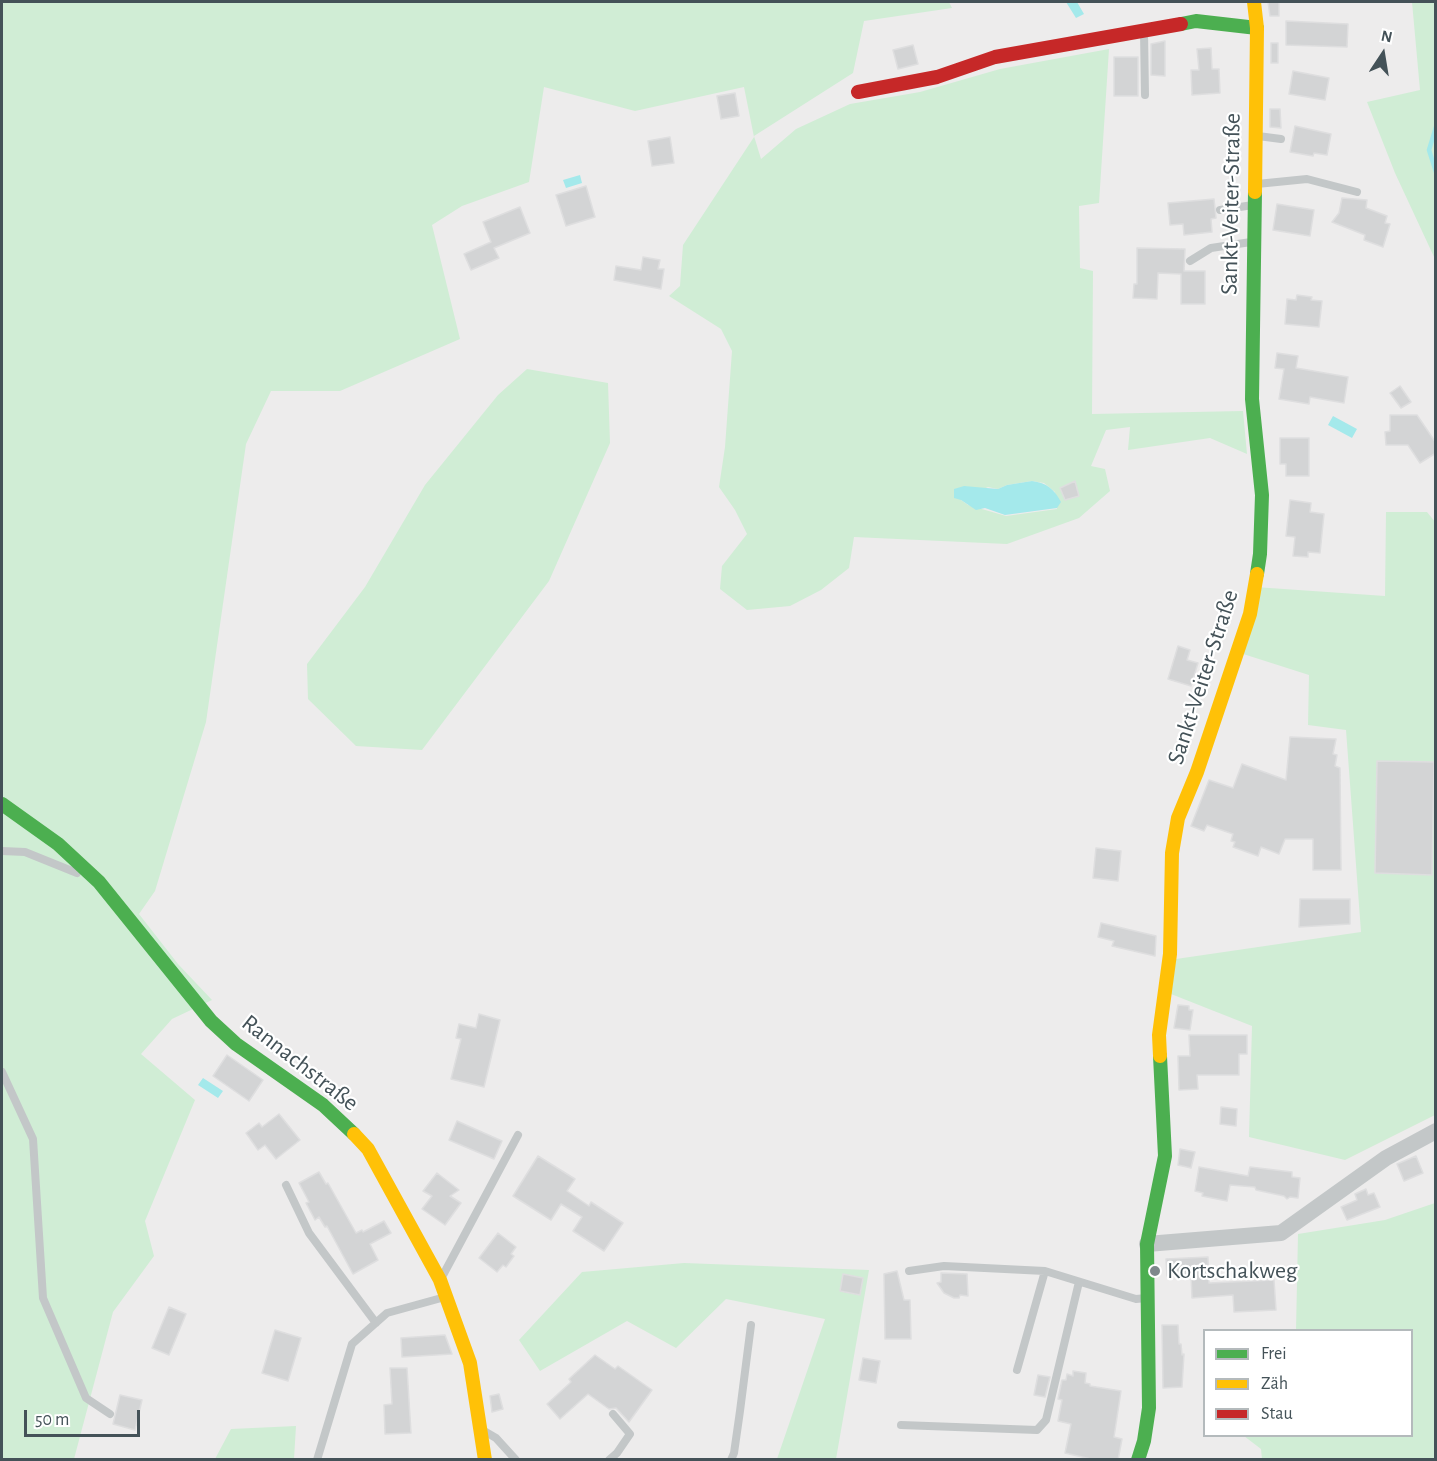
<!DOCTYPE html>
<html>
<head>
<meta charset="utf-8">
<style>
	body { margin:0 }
	#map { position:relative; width:1437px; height:1461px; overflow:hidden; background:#edecec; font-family:"Alegreya Sans",sans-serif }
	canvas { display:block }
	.frame { position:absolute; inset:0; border:3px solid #445258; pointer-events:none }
	.legend { position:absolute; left:1203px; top:1329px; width:210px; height:108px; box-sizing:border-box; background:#fff; border:2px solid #b4babc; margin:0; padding:8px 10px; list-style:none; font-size:18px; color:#445258 }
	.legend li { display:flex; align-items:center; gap:12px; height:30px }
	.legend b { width:30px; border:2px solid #b4babc }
	.north { position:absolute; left:1353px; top:24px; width:60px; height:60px; -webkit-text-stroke:4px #fff; paint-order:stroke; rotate:12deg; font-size:16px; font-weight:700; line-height:24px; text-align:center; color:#445258 }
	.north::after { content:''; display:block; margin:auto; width:21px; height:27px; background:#445258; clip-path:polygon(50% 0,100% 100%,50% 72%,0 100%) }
	.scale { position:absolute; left:24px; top:1410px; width:116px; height:27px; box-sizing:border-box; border:3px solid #445258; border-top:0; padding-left:8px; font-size:18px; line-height:21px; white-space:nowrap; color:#445258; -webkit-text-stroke:4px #fff; paint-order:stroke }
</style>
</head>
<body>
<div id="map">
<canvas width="1437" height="1461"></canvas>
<div class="frame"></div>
<ul class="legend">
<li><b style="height:8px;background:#4caf50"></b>Frei</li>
<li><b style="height:8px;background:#ffc107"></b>Zäh</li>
<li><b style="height:8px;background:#c62828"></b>Stau</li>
</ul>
<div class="north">N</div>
<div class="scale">50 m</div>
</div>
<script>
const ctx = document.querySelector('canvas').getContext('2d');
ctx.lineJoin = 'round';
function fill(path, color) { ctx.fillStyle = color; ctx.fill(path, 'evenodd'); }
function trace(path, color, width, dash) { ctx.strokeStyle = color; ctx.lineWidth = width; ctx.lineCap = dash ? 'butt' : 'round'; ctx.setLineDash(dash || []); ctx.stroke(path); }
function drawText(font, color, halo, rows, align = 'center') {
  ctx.font = font + ' "Alegreya Sans",sans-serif'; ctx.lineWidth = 4.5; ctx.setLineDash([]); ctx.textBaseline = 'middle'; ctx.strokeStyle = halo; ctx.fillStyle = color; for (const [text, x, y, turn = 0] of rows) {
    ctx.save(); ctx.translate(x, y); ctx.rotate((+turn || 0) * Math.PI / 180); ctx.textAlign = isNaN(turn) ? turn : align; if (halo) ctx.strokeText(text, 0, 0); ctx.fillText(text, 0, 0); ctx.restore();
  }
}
fill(new Path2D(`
	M2 2H949L952 8 864 21 853 73 754 136 761 159 796 129 850 104 920 92 1000 69 1109 49 1099 203 1079 206 1080 268 1093 271 1092 414 1243 411 1247 454 1210 438 1128 450 1130 427 1106 430 1091 466 1105 469 1110 491 1079 518 1007 544 854 537 849 568 821 590 790 606 747 610 720 589 722 566 747 534 735 510 719 487 725 447 732 351 721 329 669 296 680 286 683 245 754 137 744 87 635 111 544 87 529 182 462 206 432 225 460 339 340 391H271L246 444 206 722 155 891 139 914 178 964 212 1000 172 1019 141 1054 195 1100 145 1221 154 1256 113 1312 74 1459 2 1460ZM1032 481 1044 483 1055 492 1057 509 1006 516 968 505 961 500 988 487 998 489 1007 485Z
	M1412 2H1435V259L1395 173 1367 102 1420 90Z
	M527 369 608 383 610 443 549 581 422 750 356 746 308 699 307 664 365 587 425 485 498 395Z
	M1386 512H1427L1436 523 1435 1115 1345 1160 1249 1137 1252 1026 1171 994 1176 959 1361 932 1346 730 1308 725 1309 675 1237 652 1255 587 1385 596Z
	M1435 1203V1459H1262L1261 1449 1244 1436H1412V1330H1296L1298 1234 1385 1220Z
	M684 1263 869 1270 836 1459H777L825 1319 726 1299 676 1348 627 1321 540 1371 519 1340 582 1272ZM843 1275 863 1278 860 1295 840 1291Z
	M296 1426 294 1459H215L231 1429Z`), '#d0edd5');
fill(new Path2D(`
	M1066 2H1077L1084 14 1076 18Z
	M580 175 582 183 566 188 563 180Z
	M1333 416 1357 429 1352 438 1328 425Z
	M1032 481C1047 483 1054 489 1061 502L1057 508 1005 515 985 508 976 510 961 500 954 498V489L964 486 998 489 1007 485Z
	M203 1078 223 1091 218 1098 198 1085Z`), '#a4e9eb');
trace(new Path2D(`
	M1436 127 1429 150 1436 172`), '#a4e9eb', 4.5);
const building = new Path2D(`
	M1268 2H1279V16H1270Z
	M1286 21 1348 24 1347 47 1286 45Z
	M1165 41V76L1151 75V44Z
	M1271 43H1278V63H1271Z
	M913 45 918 64 898 69 893 50Z
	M1211 48 1212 69H1219L1220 93 1192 95 1191 70H1199L1197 49Z
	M1114 57H1138V96H1114Z
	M1293 71 1329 78 1325 100 1289 94Z
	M735 93 739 116 721 119 717 96Z
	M1270 109H1280L1281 128 1270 127Z
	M1295 126 1331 134 1327 155 1314 153 1313 156 1290 152Z
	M670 137 674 163 652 166 648 141Z
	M586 186 595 217 566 226 556 195Z
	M1342 198 1367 200 1366 208 1387 216 1385 223 1390 224 1383 247 1364 240 1365 235 1332 222 1339 213Z
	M1214 199 1216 218 1211 219 1212 232 1184 235 1183 224 1170 225 1168 203Z
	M1277 204 1314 210 1310 236 1273 230Z
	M520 207 530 233 494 248 499 258 471 270 464 254 491 242 483 222Z
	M1137 248 1185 249 1184 271H1205V304H1181V274L1158 273 1157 299 1133 298 1134 284H1137Z
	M643 257 660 260 658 269H664L661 289 614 280 616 266 641 270Z
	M1297 295 1312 297 1311 300 1322 301 1319 327 1285 324 1287 299 1296 300Z
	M1277 353 1298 356 1296 368 1348 377 1344 403 1310 397 1309 404 1279 399 1284 369 1275 368Z
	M1400 386 1411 402 1401 408 1390 393Z
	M1390 415H1417L1436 443V453L1420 463 1408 445H1386L1385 432 1390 431Z
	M1280 438H1309V476H1286V464H1280Z
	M1075 481 1079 496 1065 500 1060 488Z
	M1290 500 1311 503 1310 512 1324 514 1320 553 1308 552V557L1293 556 1295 537 1286 536Z
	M1178 646 1190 650 1187 660 1198 663 1191 686 1168 679Z
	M1290 737 1336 739 1333 754 1337 755 1335 766 1340 768 1341 870H1313V839H1285L1279 854 1261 847 1258 856 1233 847 1235 842 1231 841 1233 834 1207 825 1204 831 1191 826 1209 780 1233 788 1242 764 1286 780Z
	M1377 761 1434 762 1432 875 1375 873Z
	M1096 848 1121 851 1118 881 1093 878Z
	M1300 899H1350V924L1299 927Z
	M1101 923 1156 936 1155 956 1112 946 1114 941 1098 937Z
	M1178 1005 1189 1006V1010H1193L1190 1030 1174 1028Z
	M479 1014 500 1020 484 1087 451 1079 461 1039 456 1038 459 1024 476 1028Z
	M1189 1035H1247V1054H1239V1075H1197L1198 1089 1179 1090 1178 1056H1190Z
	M227 1055 263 1080 249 1101 213 1076Z
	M1221 1107 1237 1109 1236 1126 1220 1124Z
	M279 1114 300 1140 276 1159 265 1145 258 1150 246 1133 259 1123 262 1127Z
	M457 1121 502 1141 494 1159 449 1140Z
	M1180 1149 1195 1152 1191 1168 1178 1165Z
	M538 1156 575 1179 567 1191 589 1206 591 1202 623 1223 604 1251 573 1231 582 1217 561 1204 551 1220 513 1196Z
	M1416 1156 1423 1173 1404 1181 1397 1164Z
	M1199 1167 1248 1176 1250 1167 1292 1172V1177L1300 1178 1298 1198 1290 1197 1287 1199 1284 1196 1256 1190 1255 1187 1230 1185 1227 1201 1202 1196 1203 1193 1195 1191Z
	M319 1172 326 1184 328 1183 356 1233 362 1230 363 1232 384 1221 391 1233 370 1244 378 1260 353 1274 327 1226 325 1227 319 1217 315 1220 306 1203 309 1202 299 1183Z
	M437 1173 459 1190 450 1196 461 1203 445 1225 422 1209 432 1196 423 1191Z
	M1366 1189 1368 1195 1374 1193 1380 1207 1347 1220 1341 1207 1357 1200 1355 1194Z
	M498 1233 516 1247 511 1254 514 1256 506 1267 503 1265 497 1272 479 1258Z
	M1208 1257 1209 1283 1274 1280 1276 1310 1234 1312 1233 1295 1192 1298 1191 1275 1167 1276 1166 1259Z
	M897 1271 904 1300H910L911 1339H885L884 1274Z
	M941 1273 967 1274 968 1296 960 1295 959 1298H954L944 1293 937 1283 941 1282Z
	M843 1274 863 1278 860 1295 840 1291Z
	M169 1307 186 1314 169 1355 152 1348Z
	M1162 1325H1178L1179 1344H1181L1182 1355 1184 1354 1182 1387 1163 1388Z
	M275 1330 301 1338 288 1381 262 1373Z
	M445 1335 452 1354 402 1357 401 1338Z
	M595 1355 615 1369 618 1366 652 1390 629 1422 616 1408 609 1409 588 1394 560 1419 547 1404 571 1382 569 1379Z
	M863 1358 880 1361 876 1383 859 1380Z
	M390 1368H407L411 1433 385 1434 384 1405 392 1404Z
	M1073 1371 1086 1373 1085 1383 1090 1384V1386L1121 1391 1114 1437 1122 1439 1118 1460H1095L1065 1453 1071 1424 1058 1421 1062 1400 1058 1399 1062 1380H1066L1067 1374 1073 1376Z
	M1038 1375 1050 1377 1045 1397 1034 1395Z
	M499 1394 503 1409 492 1412 490 1396Z
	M120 1395 142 1400 135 1430 113 1424Z`);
fill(building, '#d3d4d5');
trace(building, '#dededf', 1.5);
trace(new Path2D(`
	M1144 31 1145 95
	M1258 136 1281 139
	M1257 184 1307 179 1357 192
	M1220 210 1253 205
	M1190 261 1211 248 1251 242
	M2 851 25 852 77 873
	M2 1072 33 1139 43 1298 86 1398 110 1414
	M286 1185 309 1233 376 1323
	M909 1271 944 1266 1045 1271 1136 1299 1147 1298
	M442 1277 518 1135
	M1017 1370 1045 1271
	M901 1425 1037 1430 1046 1420 1079 1282
	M484 1431 496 1438 516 1460
	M317 1460 352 1344 387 1313 445 1297
	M609 1460 617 1453 630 1434 613 1414
	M731 1460 734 1453 740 1411 751 1325`), '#c3c7c8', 8);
trace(new Path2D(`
	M1147 1244 1281 1233 1386 1158 1436 1131`), '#c3c7c8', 16);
trace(new Path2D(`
	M1181 24 1196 21 1257 28
	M1255 192 1252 399 1262 495 1260 554 1257 574
	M2 804 58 844 99 882 211 1021 236 1044 323 1105 354 1134
	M1138 1460 1144 1441 1149 1408 1147 1244 1165 1156 1160 1056`), '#4caf50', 14);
trace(new Path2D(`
	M1254 2 1257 28 1255 192
	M1160 1056 1159 1035 1170 954 1172 853 1178 818 1197 772 1250 614 1257 574
	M354 1134 368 1149 440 1280 470 1363 485 1460`), '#ffc107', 14);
trace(new Path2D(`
	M858 92 937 77 995 57 1181 24`), '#c62828', 14);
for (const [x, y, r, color] of [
	[1155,1271,6,"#7f888c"]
]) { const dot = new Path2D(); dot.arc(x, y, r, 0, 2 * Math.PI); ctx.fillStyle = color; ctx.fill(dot); trace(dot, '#fff', 2); }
drawText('24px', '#445258', '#fff', [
	["Sankt-Veiter-Straße",1231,204,-89],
	["Sankt-Veiter-Straße",1203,677,-72],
	["Rannachstraße",300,1063,38]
]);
drawText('24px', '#445258', '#fff', [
	["Kortschakweg",1167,1271]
], 'left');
</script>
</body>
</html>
